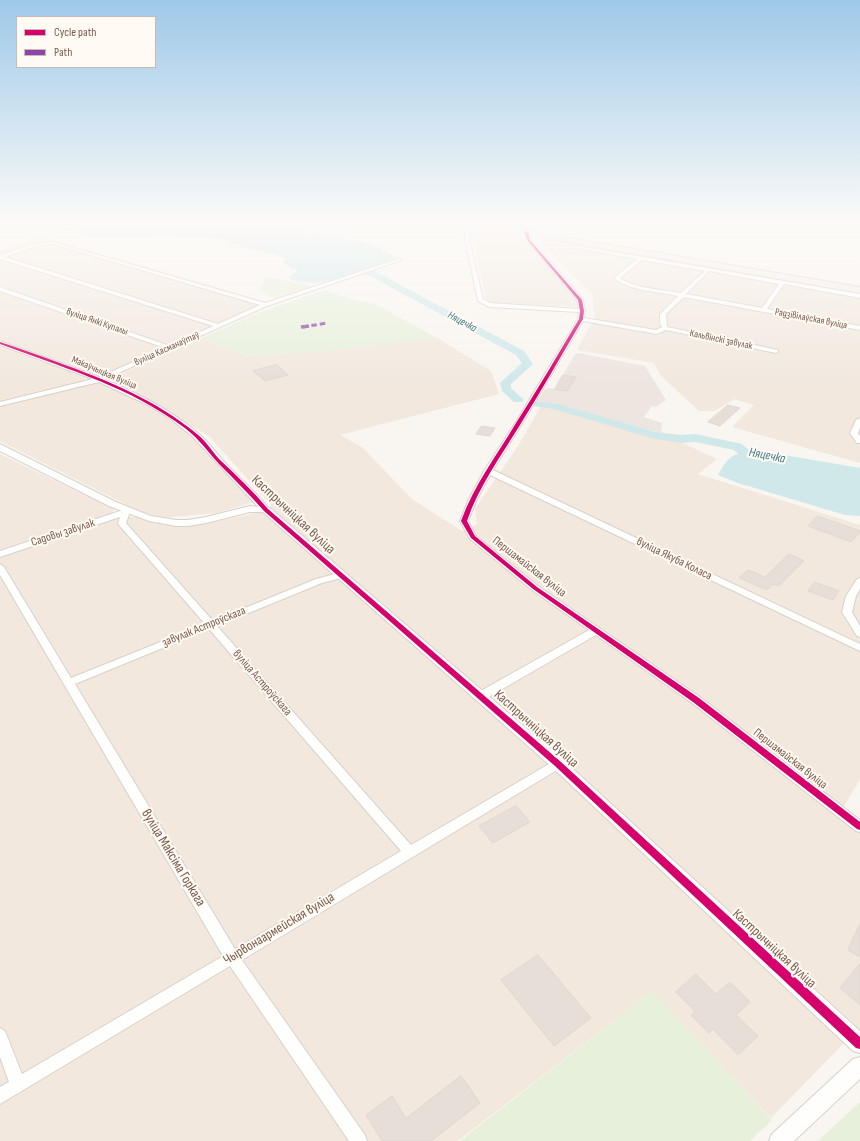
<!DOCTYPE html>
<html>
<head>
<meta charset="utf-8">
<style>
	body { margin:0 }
	#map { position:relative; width:860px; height:1141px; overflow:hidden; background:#f9f5f0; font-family:"Sofia Sans Condensed",sans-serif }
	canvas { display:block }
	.legend { position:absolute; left:16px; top:16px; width:140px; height:52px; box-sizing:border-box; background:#fffaf3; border:1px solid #cabbb1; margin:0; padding:5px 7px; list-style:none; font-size:12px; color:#7a5c4d }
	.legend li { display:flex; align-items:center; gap:8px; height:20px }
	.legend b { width:20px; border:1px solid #cabbb1 }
</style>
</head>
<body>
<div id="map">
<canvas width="860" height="1141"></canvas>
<ul class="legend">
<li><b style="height:5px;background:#d6006c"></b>Cycle path</li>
<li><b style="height:5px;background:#8e44ad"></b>Path</li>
</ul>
</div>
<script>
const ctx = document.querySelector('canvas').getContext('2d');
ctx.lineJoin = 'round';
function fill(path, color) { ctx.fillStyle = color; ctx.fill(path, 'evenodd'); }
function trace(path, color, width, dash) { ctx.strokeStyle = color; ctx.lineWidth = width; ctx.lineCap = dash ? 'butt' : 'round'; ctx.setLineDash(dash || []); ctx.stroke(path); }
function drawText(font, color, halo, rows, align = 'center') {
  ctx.font = font + ' "Sofia Sans Condensed",sans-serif'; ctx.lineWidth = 4; ctx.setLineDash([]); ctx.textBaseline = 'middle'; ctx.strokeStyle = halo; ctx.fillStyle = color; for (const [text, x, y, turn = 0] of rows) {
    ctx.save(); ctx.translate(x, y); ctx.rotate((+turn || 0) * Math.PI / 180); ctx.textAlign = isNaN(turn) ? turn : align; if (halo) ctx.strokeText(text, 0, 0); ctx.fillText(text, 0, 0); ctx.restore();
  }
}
fill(new Path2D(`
	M515 226 574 295 578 307 487 303 471 234 492 228Z
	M40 236 267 302 94 379 146 403 188 429 257 501 217 513 159 518 133 508 0 441V251Z
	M535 236 860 293V463L732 427 754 405 735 399 714 411H699L660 375 654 363 577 350 595 317 592 295Z
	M436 337 491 371 499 394 340 435 362 447 412 499 462 531 477 524 475 509 518 446 541 406 567 411 672 438 717 459 698 474 860 525V779L840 813 860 828V1035L844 1043 771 1118 651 992 458 1141H0V555L116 517H136L170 523 204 524 266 511 272 506 209 436 109 379 202 338 247 356Z
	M0 454 115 510 106 517 0 551Z`), '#f2e8de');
fill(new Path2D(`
	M579 353 645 366 666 400 656 407 652 406 644 417 662 423 661 433 537 401 546 388 555 389 575 354Z`), '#ede5e0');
fill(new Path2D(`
	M266 277 314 286 274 298 260 291Z
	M325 290 354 300 375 304 436 337 322 352 247 356 202 338 258 313Z
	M652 991 772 1120 750 1141H460Z
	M860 1102V1141H818Z`), '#e7f0db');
fill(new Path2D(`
	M45 224H259L283 228 308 226H311L308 231 315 233 313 234 339 236 354 241 368 242 395 257 391 261C360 272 322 291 289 279L290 276 296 272 297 270 291 269V267L285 264 283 262 286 258 284 257 243 247 225 240 196 237 182 238 170 235 139 238H92L78 231 52 228V226Z
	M755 450 860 468V516L845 515 738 483 718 475C723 466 728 456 739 454 745 452 749 453 755 450Z`), '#d0e8ea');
fill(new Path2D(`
	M346 259H352L524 351 533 364 511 384V388L524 400 522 402H514L502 391 500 383 522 363 516 355 346 263 345 261Z
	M536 401 558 404 656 432 681 435 695 434 738 443 742 444 749 450 773 454 775 457 773 460 769 461 741 456 734 450 695 442 681 443 655 439 553 409 532 406 530 404 532 402Z`), '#d0e8ea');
const building = new Path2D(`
	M277 365 288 375 265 381 253 371Z
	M563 375 576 377 567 391 555 389Z
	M728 405 740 408 720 426 708 422Z
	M482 426 495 428 490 436 476 434Z
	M818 516 860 531V532L851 542 808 526Z
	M789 554 804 561 779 586 773 584 767 590 739 578 748 570 765 577Z
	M815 582 839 591 833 600 808 591Z
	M516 806 530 822 493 843 479 826Z
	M860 924V957L848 950Z
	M538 955 591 1018 554 1046 501 980Z
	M860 964V1005L840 988Z
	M696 974 716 994 730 982 750 1002 736 1015 758 1036 738 1055 713 1029 709 1033 691 1015 695 1011 676 992Z
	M461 1076 480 1103 431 1141H382L366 1115 392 1096 406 1118Z`);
fill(building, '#e6ded7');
trace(building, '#e2d8d2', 1);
const minor = new Path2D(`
	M481 224H485L481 229 468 235 483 299 490 303 579 309 577 300 527 240 524 232 526 231 537 247 578 246 860 294V298L784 284 767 309 860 326V330L684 297 666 314 667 327 778 350V352L776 353 666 330 657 334 583 321 523 422 493 470 860 644V651L490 475 477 499 468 521 476 536 538 586 700 697 860 820V832L856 831 692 703 596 635 485 699H477L476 696 477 693 589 630 532 590 470 539 460 521 469 499 484 471 516 422 578 319 579 312 489 307 478 301 464 234 477 227ZM578 248 637 259 615 277V279C630 291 660 292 678 296L660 314V324L662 327 656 330 584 318 585 311 583 300 540 249ZM642 260 705 271 681 293C664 290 633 288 620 278ZM709 271 779 284 762 308 686 294Z
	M53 242 265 303 398 259 402 260 267 306 105 379C138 394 172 410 199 434 210 443 218 456 228 466 242 480 258 494 270 510L266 512H263L192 436 171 419 148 405 99 382 0 406V402L93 379 0 345V341L99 377 165 348 0 291V287L170 346 213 326 0 259V255L34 244ZM53 244 260 305 218 324 5 257 37 246Z
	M860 418V428L858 433 860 436V443H857L850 433 856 420Z
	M123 510H126L130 512 126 523 213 621 316 579 342 572 345 573 347 575 345 577 322 583 217 626 411 845 554 761 558 760 562 761 564 764 562 767 242 960 365 1135 367 1141H349L230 966 0 1104V1087L9 1082 0 1057V1028L5 1031 22 1074 223 956 0 575V564L4 567 71 678 205 624 119 525 118 523 120 517 0 557V551ZM209 629 401 851 235 949 75 684Z
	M860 578V589L856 596 852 612 860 626V637L857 636 842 612 846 596 857 579Z`);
const tertiary = new Path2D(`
	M0 444 116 502 151 516 176 520H188L206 517 250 506 270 508 563 760 860 1031V1053L853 1051 553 768 263 512H250L206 523 188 526H176L149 521 109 506 0 451Z
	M860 1057V1079L794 1141H769L772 1134 853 1059Z`);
const primary = new Path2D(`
	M512 224H520L526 228 536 232 860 287V293L534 236 520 232Z`);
trace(minor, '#d7d1cb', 2);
trace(tertiary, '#d7d1cb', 2);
trace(primary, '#dad1cc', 2);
fill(minor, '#fefefd');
fill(tertiary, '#fefefd');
fill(primary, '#f3eee8');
trace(new Path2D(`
	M303 327 327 323`), '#8e44ad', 3, [5.5, 3]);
trace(new Path2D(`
	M301 327 310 326`), '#8e44ad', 3.5, [8, 3.5]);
fill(new Path2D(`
	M526 231 528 232 530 240 582 300 584 311 583 319C562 354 542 390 520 425 501 456 479 486 467 521L475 536 537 587 699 698 860 822V830L857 829 693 702 533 589 471 538 461 521C474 485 497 455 516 423 538 389 558 354 579 319L580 311 578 300 528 241 524 232Z
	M0 342C19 348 38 355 57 362 107 380 156 400 197 434 206 441 212 451 219 459 236 475 253 491 268 509L561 762 860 1037V1049L856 1048 555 766 264 511C250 495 235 480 220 465 212 457 206 448 198 440 191 432 181 425 172 419 121 384 58 366 0 344Z`), '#d6006c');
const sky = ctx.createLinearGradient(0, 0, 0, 383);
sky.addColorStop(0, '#9ec9e9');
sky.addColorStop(0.58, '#fcfaf8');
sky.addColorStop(1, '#fcfaf800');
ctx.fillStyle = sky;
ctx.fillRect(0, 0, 860, 383);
drawText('10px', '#7a5c4d', '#fffaf3', [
	["Радзівілаўская вуліца",811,319,11],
	["вуліца Янкі Купалы",97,322,19],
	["Кальвінскі завулак",721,340,12],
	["вуліца Касманаўтаў",167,349,-24],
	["Макаўчыцкая вуліца",104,373,23]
]);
drawText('italic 11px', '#437c86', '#fffaf3', [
	["Няцечка",462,322,28]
]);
drawText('12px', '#7a5c4d', '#fffaf3', [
	["Садовы завулак",63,533,-18],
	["вуліца Якуба Коласа",674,559,26],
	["Першамайская вуліца",529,567,38],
	["завулак Астроўскага",204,627,-22],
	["вуліца Астроўскага",262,683,49],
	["Першамайская вуліца",790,759,38]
]);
drawText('italic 13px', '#437c86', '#fffaf3', [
	["Няцечка",767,456,11]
]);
drawText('14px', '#7a5c4d', '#fffaf3', [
	["Кастрычніцкая вуліца",293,515,43],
	["Кастрычніцкая вуліца",536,729,42],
	["вуліца Максіма Горкага",173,858,59],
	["Чырвонаармейская вуліца",279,929,-31],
	["Кастрычніцкая вуліца",774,949,43]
]);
</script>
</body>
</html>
